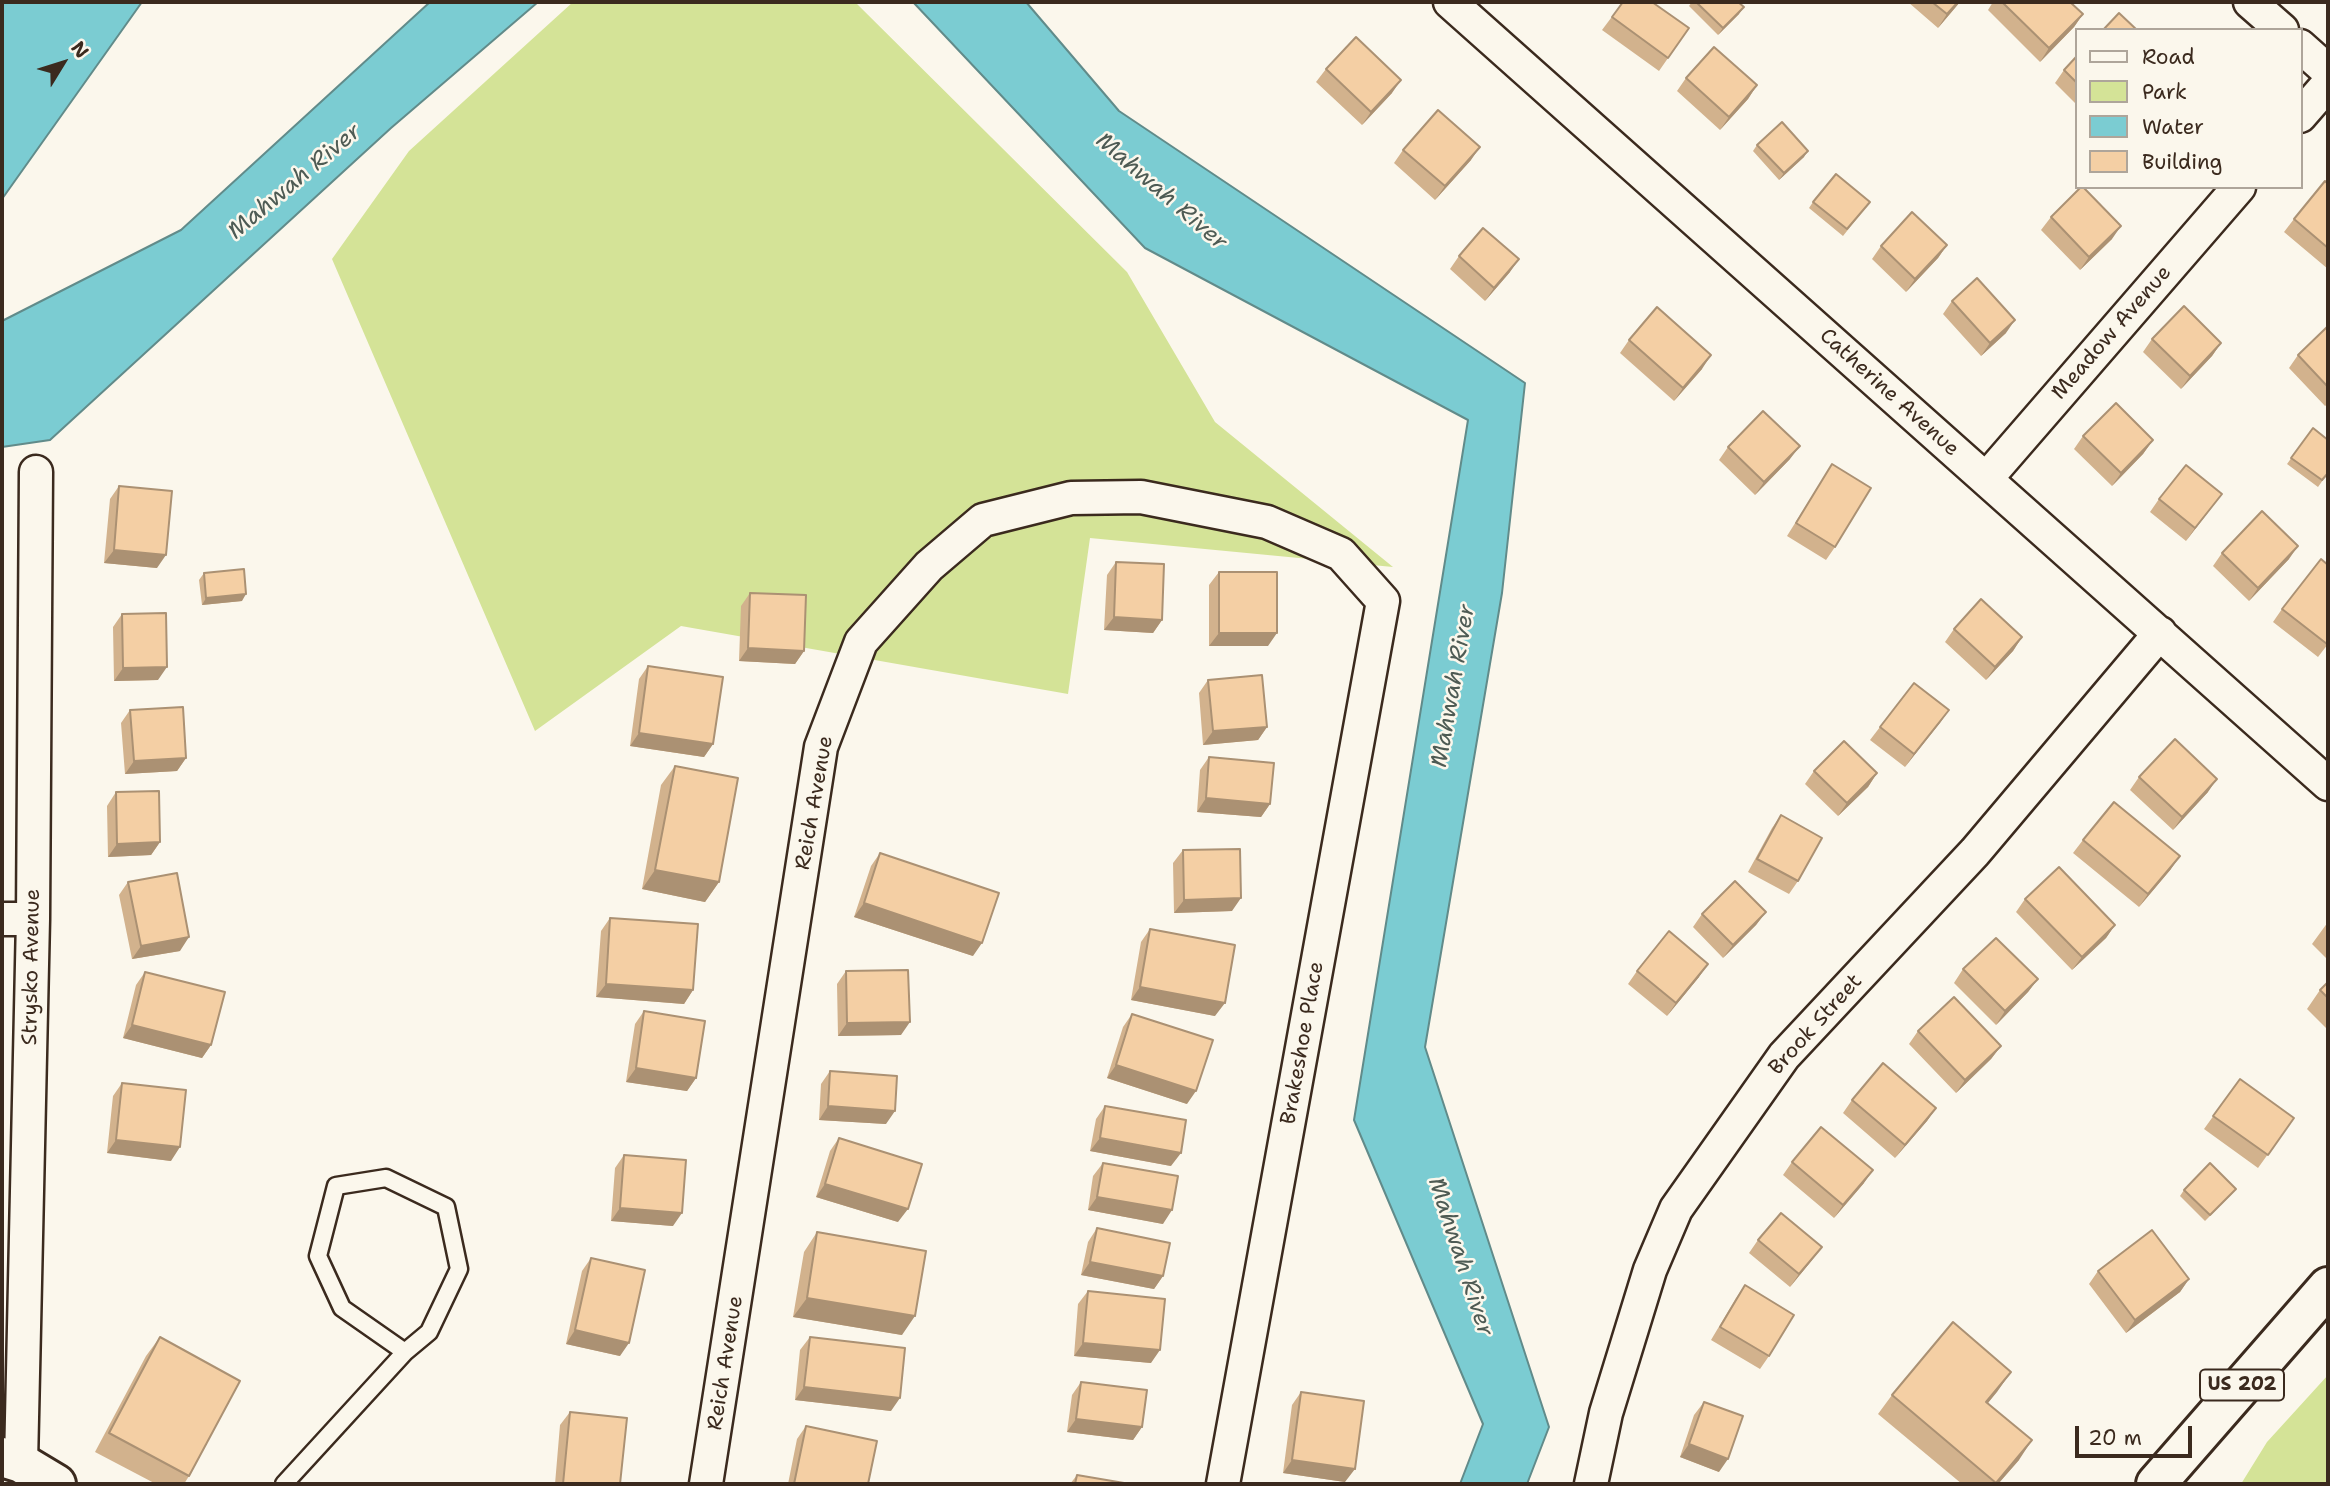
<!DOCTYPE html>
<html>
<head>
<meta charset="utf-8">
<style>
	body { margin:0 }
	#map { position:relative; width:2330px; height:1486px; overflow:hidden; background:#fbf7ec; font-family:"Shantell Sans",sans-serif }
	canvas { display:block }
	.frame { position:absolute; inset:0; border:4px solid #3b2a1e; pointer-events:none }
	.legend { position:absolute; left:2075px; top:28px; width:228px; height:161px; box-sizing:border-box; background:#fbf7ec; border:2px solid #aea59a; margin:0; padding:9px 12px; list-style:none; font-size:21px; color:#3b2a1e }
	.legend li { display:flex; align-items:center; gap:14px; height:35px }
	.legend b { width:35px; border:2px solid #aea59a }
	.north { position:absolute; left:28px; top:28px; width:70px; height:70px; -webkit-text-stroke:5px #fbf7ec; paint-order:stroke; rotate:52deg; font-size:19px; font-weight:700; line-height:28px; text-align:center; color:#3b2a1e }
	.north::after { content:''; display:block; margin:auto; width:24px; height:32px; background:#3b2a1e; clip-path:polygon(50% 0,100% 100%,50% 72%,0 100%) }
	.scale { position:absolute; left:2075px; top:1426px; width:117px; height:32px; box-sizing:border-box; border:4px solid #3b2a1e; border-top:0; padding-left:9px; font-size:21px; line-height:24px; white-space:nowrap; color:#3b2a1e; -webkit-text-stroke:5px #fbf7ec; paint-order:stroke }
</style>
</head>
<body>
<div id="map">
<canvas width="2330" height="1486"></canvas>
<div class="frame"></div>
<ul class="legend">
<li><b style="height:9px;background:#fbf7ec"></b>Road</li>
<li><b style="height:19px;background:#d4e397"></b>Park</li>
<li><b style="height:19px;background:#7bccd2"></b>Water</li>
<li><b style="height:19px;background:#f4cfa4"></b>Building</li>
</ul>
<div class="north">N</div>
<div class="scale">20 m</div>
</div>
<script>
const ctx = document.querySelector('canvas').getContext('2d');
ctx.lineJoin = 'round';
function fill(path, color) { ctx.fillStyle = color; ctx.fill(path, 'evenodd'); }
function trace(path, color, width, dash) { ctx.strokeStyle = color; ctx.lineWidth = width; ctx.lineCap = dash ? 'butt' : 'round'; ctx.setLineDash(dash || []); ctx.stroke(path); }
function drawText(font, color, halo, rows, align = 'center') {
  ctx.font = font + ' "Shantell Sans",sans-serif'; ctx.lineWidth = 5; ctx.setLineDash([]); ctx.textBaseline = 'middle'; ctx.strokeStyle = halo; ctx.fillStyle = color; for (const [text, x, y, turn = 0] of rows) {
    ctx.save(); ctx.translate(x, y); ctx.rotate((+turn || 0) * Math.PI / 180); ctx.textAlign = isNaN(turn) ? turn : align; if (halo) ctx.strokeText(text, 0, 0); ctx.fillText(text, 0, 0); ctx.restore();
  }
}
fill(new Path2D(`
	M573 2H855L1127 272 1215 422 1393 567 1090 538 1068 694 681 626 535 731 332 259 409 151Z
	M2328 1375V1484H2241L2267 1442Z`), '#d4e397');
const water = new Path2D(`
	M2 2H142L2 199Z
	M430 2H538L391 128 50 440 2 447V321L181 230Z
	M913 2H1026L1119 111 1525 383 1502 593 1425 1047 1549 1427 1527 1484H1460L1483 1424 1354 1120 1468 420 1145 248Z`);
fill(water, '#7bccd2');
trace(water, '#618b8a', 2);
const service = new Path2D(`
	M284 1484 405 1352 429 1332 459 1269 446 1207 386 1178 336 1186 318 1256 342 1308 405 1352`);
const minor = new Path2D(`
	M1450 2 2328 784
	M2250 2 2282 30
	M2300 46 2328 71
	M2300 116 2328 84
	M1986 479 2239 187
	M2 919H33
	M21 1463 33 919 36 472
	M706 1484 821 747 861 642 929 566 983 520 1071 498 1141 497 1267 522 1341 554 1383 601 1223 1484
	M1591 1484 1606 1413 1650 1270 1676 1209 1784 1056 1975 852 2160 633`);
const primary = new Path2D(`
	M2 1457 21 1463 56 1484
	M2156 1484 2328 1287`);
trace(service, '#3b2a1e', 21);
trace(minor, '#3b2a1e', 37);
trace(primary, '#3b2a1e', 44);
trace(service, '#fbf7ec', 16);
trace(minor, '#fbf7ec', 32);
trace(primary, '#fbf7ec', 38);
fill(new Path2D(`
	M1623 2 1689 28 1659 71 1602 30Z
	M1692 2H1738L1739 14 1718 35 1689 6Z
	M1908 2H1960L1938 28Z
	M1993 2H2070L2083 14 2074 27 2040 62 1988 10Z
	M2076 57V104L2055 83 2064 70Z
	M1326 69 1392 93 1362 125 1316 82Z
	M1686 78 1757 85 1748 99 1720 130 1677 91Z
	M1757 145 1804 157 1779 180 1753 151Z
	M1403 150 1471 160 1435 200 1394 163Z
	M2328 184V269L2284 232 2294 219Z
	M1813 202H1870L1843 236 1809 208Z
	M2051 217 2112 239 2080 270 2041 230Z
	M1947 245 1938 258 1906 292 1872 259 1881 246Z
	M1459 256 1510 272 1485 301 1450 269Z
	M1952 301 2006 333 1981 356 1943 314Z
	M2328 328V404L2325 406 2289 368 2298 355Z
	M2152 339 2221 343 2212 356 2181 389 2143 352Z
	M1629 340 1702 369 1674 401 1620 353Z
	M2313 428 2328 473 2318 487 2287 464Z
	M2083 436 2153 440 2143 454 2112 486 2074 449Z
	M1728 447 1790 459 1755 495 1719 460Z
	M1832 464 1835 547 1826 560 1787 536Z
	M119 486 157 568 104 563 110 499Z
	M2222 494 2186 541 2150 512 2159 499Z
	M2222 553 2289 559 2249 601 2213 566Z
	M1116 562 1162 620 1153 633 1104 630 1107 575Z
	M2328 565V644L2318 657 2273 622 2282 609Z
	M1219 572 1268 646H1209V585Z
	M204 573 242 601 202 605 199 580Z
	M750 593 804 651 795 664 739 661 741 606Z
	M122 614 158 680 114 681 113 627Z
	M1954 629 2022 637 2013 651 1986 680 1945 642Z
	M648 666 713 744 704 757 630 746 639 679Z
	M1208 680 1267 727 1258 740 1203 745 1199 693Z
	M130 710 186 758 177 771 125 774 121 723Z
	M1949 710 1905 767 1870 740 1880 727Z
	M1209 757 1270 804 1261 817 1197 812 1200 770Z
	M675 766 719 882 705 902 642 889 661 785Z
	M1814 771 1877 773 1868 787 1838 816 1805 784Z
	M2139 777 2208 792 2173 830 2130 790Z
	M116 792 160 842 151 855 108 857 107 806Z
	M1781 815 1798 881 1789 894 1748 872 1772 828Z
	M2083 840 2171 869 2139 907 2073 853Z
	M1183 850 1232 911 1174 913 1173 863Z
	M880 853 973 956 854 917 871 866Z
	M128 882 180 951 132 959 119 895Z
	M2025 899 2115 925 2106 938 2072 970 2016 912Z
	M1766 912 1756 925 1723 958 1693 927 1702 914Z
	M610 918 693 990 684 1004 596 997 601 931Z
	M2328 922V960L2312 944Z
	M1150 929 1215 1016 1131 1000 1141 942Z
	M1963 969 2038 979 2028 992 1996 1025 1954 983Z
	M846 971 901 1035 838 1036 837 984Z
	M1637 971 1699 977 1667 1016 1628 984Z
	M145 972 211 1045 202 1058 123 1038 136 985Z
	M2328 982V1030L2307 1009 2320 990Z
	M644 1011 696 1078 687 1091 626 1082 635 1024Z
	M1132 1014 1187 1104 1107 1078 1123 1027Z
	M1918 1031 2001 1046 1991 1059 1956 1093 1909 1044Z
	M830 1071 886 1124 819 1120 821 1084Z
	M2240 1079 2294 1118 2258 1168 2204 1129Z
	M122 1083 171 1161 107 1153 113 1096Z
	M1852 1100 1936 1108 1927 1121 1895 1158 1843 1113Z
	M1105 1106 1171 1166 1090 1151 1096 1119Z
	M839 1138 898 1222 816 1197 830 1151Z
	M624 1155 673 1226 611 1221 615 1168Z
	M1792 1162 1864 1183 1834 1218 1783 1175Z
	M1103 1163 1163 1224 1088 1210 1093 1176Z
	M2236 1189 2231 1195 2205 1221 2180 1196 2184 1190Z
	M1097 1228 1163 1276 1154 1289 1081 1275 1088 1242Z
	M817 1232 902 1335 793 1317 804 1252Z
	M1758 1240 1812 1260 1790 1287 1749 1253Z
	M591 1258 620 1356 566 1344 582 1271Z
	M2098 1271 2189 1279 2180 1292 2126 1333 2089 1284Z
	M1745 1285 1769 1356 1760 1369 1711 1340 1736 1298Z
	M1088 1291 1151 1363 1074 1356 1078 1304Z
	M160 1337 189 1476 184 1484H156L95 1452 146 1356Z
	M810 1337 891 1411 795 1400 800 1350Z
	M2011 1372 1988 1403 2019 1460 1998 1484H1962L1878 1414 1892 1395Z
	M1081 1382 1142 1427 1133 1440 1067 1432 1072 1395Z
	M1301 1392 1345 1482 1283 1473 1292 1405Z
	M1704 1402 1719 1472 1680 1457 1694 1415Z
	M570 1412 620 1484H555L560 1425Z
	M806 1426 868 1484H788L797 1439Z
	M1077 1475 1130 1484H1070Z`), '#d2b28d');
fill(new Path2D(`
	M1958 2H1960L1938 28 1947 14Z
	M1744 7 1739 14 1718 35 1723 28Z
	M2083 14 2074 27 2040 62 2049 48Z
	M1401 80 1392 93 1362 125 1371 112Z
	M1757 85 1748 99 1720 130 1729 117Z
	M1480 147 1471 160 1435 200 1445 186Z
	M1808 151 1804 157 1779 180 1784 173Z
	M2121 226 2112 239 2080 270 2089 257Z
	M1947 245 1938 258 1906 292 1915 279Z
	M1519 259 1510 272 1485 301 1494 288Z
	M2015 320 2006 333 1981 356 1990 343Z
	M2221 343 2212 356 2181 389 2190 376Z
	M1711 355 1702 369 1674 401 1683 388Z
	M2153 440 2143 454 2112 486 2121 473Z
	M1800 446 1790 459 1755 495 1764 482Z
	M2222 494 2212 507 2186 541 2195 528Z
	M2298 546 2289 559 2249 601 2258 588Z
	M114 550 166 555 157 568 104 563Z
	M246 594 242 601 202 605 206 598Z
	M1114 617 1162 620 1153 633 1104 630Z
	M1219 633H1277L1268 646H1209Z
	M2022 637 2013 651 1986 680 1995 667Z
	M748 648 804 651 795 664 739 661Z
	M167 667 158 680 114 681 123 668Z
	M1949 710 1940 723 1905 767 1914 754Z
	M1267 727 1258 740 1203 745 1213 731Z
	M639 733 713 744 704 757 630 746Z
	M186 758 177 771 125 774 134 761Z
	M1877 773 1868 787 1838 816 1847 803Z
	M2217 779 2208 792 2173 830 2182 817Z
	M1206 798 1270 804 1261 817 1197 812Z
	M160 842 151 855 108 857 117 844Z
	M2180 856 2171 869 2139 907 2148 894Z
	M655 870 719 882 705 902 642 889Z
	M1241 898 1232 911 1174 913 1184 900Z
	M864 903 982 943 973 956 854 917Z
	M1766 912 1756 925 1723 958 1733 945Z
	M2115 925 2106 938 2072 970 2082 957Z
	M189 937 180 951 132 959 141 946Z
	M1708 964 1699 977 1667 1016 1676 1003Z
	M2038 979 2028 992 1996 1025 2005 1011Z
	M606 984 693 990 684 1004 596 997Z
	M1140 987 1225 1003 1215 1016 1131 1000Z
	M910 1022 901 1035 838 1036 847 1023Z
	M132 1025 211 1045 202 1058 123 1038Z
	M2001 1046 1991 1059 1956 1093 1965 1080Z
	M1116 1065 1196 1091 1187 1104 1107 1078Z
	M636 1068 696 1078 687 1091 626 1082Z
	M828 1106 895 1111 886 1124 819 1120Z
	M1936 1108 1927 1121 1895 1158 1905 1145Z
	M1100 1138 1181 1153 1171 1166 1090 1151Z
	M116 1140 180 1147 171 1161 107 1153Z
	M1873 1170 1864 1183 1834 1218 1843 1205Z
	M825 1184 908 1209 898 1222 816 1197Z
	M1097 1197 1172 1210 1163 1224 1088 1210Z
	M620 1208 682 1213 673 1226 611 1221Z
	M1822 1247 1812 1260 1790 1287 1799 1274Z
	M1090 1262 1163 1276 1154 1289 1081 1275Z
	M2189 1279 2180 1292 2126 1333 2135 1320Z
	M807 1298 915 1316 902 1335 793 1317Z
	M575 1330 629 1343 620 1356 566 1344Z
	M1083 1343 1160 1350 1151 1363 1074 1356Z
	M2011 1372 1997 1392 1973 1421 1986 1402Z
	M804 1387 900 1398 891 1411 795 1400Z
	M1076 1419 1142 1427 1133 1440 1067 1432Z
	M2032 1440 2019 1460 1998 1484H1995Z
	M1689 1444 1728 1459 1719 1472 1680 1457Z
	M1292 1460 1355 1469 1345 1482 1283 1473Z`), '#ab9173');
const building = new Path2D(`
	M1623 2H1652L1689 28 1668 58 1612 17Z
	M1696 2H1738L1744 7 1723 28Z
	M1932 2H1958L1947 14Z
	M2002 2H2070L2083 14 2049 48Z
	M2119 13 2137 30H2103Z
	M1356 37 1401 80 1371 112 1326 69Z
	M1714 47 1757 85 1729 117 1686 78Z
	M2076 57V82L2064 70Z
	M1438 110 1480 147 1445 186 1403 150Z
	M1782 122 1808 151 1784 173 1757 145Z
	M1836 174 1870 202 1847 229 1813 202Z
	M2325 181 2328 184V248L2294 219Z
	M2081 187H2083L2121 226 2089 257 2051 217Z
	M1912 212 1947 245 1915 279 1881 246Z
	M1483 228 1519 259 1494 288 1459 256Z
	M1977 278 2015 320 1990 343 1952 301Z
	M2184 306 2221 343 2190 376 2152 339Z
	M1657 307 1711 355 1683 388 1629 340Z
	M2327 327 2328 328V387L2298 355Z
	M2116 403 2153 440 2121 473 2083 436Z
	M1763 411 1800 446 1764 482 1728 447Z
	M2313 428 2328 440V473L2322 480 2291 458Z
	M1832 464 1871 488 1835 547 1796 523Z
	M2186 465 2222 494 2195 528 2159 499Z
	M119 486 172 491 166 555 114 550Z
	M2262 511 2298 546 2258 588 2222 553Z
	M2321 559 2328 565V643L2327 644 2282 609Z
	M1116 562 1164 564 1162 620 1114 617Z
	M244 569 246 594 206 598 204 573Z
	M1219 572H1277V633H1219Z
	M750 593 806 595 804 651 748 648Z
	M1981 599 2022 637 1995 667 1954 629Z
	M166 613 167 667 123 668 122 614Z
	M648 666 723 677 713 744 639 733Z
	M1262 675 1267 727 1213 731 1208 680Z
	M1914 683 1949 710 1914 754 1880 727Z
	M183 707 186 758 134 761 130 710Z
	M2175 739 2217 779 2182 817 2139 777Z
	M1844 741 1877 773 1847 803 1814 771Z
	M1209 757 1274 763 1270 804 1206 798Z
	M675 766 738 778 719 882 655 870Z
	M159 791 160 842 117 844 116 792Z
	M2114 802 2180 856 2148 894 2083 840Z
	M1781 815 1822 838 1798 881 1757 859Z
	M1240 849 1241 898 1184 900 1183 850Z
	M880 853 999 893 982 943 864 903Z
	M2059 867 2115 925 2082 957 2025 899Z
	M177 873 189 937 141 946 128 882Z
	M1735 881 1766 912 1733 945 1702 914Z
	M610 918 698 924 693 990 606 984Z
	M1150 929 1235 945 1225 1003 1140 987Z
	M1669 931 1708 964 1676 1003 1637 971Z
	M1996 938 2038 979 2005 1011 1963 969Z
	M908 970 910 1022 847 1023 846 971Z
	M145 972 225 992 211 1045 132 1025Z
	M2328 982V998L2320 990Z
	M1954 997 2001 1046 1965 1080 1918 1031Z
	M644 1011 705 1021 696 1078 636 1068Z
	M1132 1014 1213 1040 1196 1091 1116 1065Z
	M1883 1063 1936 1108 1905 1145 1852 1100Z
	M830 1071 897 1076 895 1111 828 1106Z
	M2240 1079 2294 1118 2268 1155 2213 1116Z
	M122 1083 186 1090 180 1147 116 1140Z
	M1105 1106 1186 1120 1181 1153 1100 1138Z
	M1821 1127 1873 1170 1843 1205 1792 1162Z
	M839 1138 922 1164 908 1209 825 1184Z
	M624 1155 686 1160 682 1213 620 1208Z
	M1103 1163 1178 1176 1172 1210 1097 1197Z
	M2210 1163 2236 1189 2210 1215 2184 1190Z
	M1781 1213 1822 1247 1799 1274 1758 1240Z
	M1097 1228 1170 1243 1163 1276 1090 1262Z
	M2152 1230 2189 1279 2135 1320 2098 1271Z
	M817 1232 926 1251 915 1316 807 1298Z
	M591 1258 645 1270 629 1343 575 1330Z
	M1745 1285 1794 1315 1769 1356 1720 1327Z
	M1088 1291 1165 1299 1160 1350 1083 1343Z
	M1953 1322 2011 1372 1986 1402 2032 1440 1996 1483 1892 1395Z
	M160 1337 240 1381 189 1476 109 1433Z
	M810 1337 905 1348 900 1398 804 1387Z
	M1081 1382 1147 1390 1142 1427 1076 1419Z
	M1301 1392 1364 1401 1355 1469 1292 1460Z
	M1704 1402 1743 1416 1728 1459 1689 1444Z
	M570 1412 627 1418 620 1484H563Z
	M806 1426 877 1441 868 1484H794Z
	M1077 1475 1130 1484H1075Z`);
fill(building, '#f4cfa4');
trace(building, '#ab9173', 2);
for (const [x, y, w] of [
	[2242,1385,84]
]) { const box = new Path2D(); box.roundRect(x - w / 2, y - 15.5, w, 31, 5); ctx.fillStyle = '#fbf7ec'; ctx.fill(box); trace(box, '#3b2a1e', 2); }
drawText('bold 19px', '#3b2a1e', null, [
	["US 202",2242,1385]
]);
drawText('21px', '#3b2a1e', '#fbf7ec', [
	["Meadow Avenue",2112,333,-49],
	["Catherine Avenue",1889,393,42],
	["Reich Avenue",815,803,-80],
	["Strysko Avenue",32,967,-89],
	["Brook Street",1816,1025,-48],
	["Brakeshoe Place",1303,1043,-80],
	["Reich Avenue",726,1363,-81]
]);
drawText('italic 23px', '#4e5b54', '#fbf7ec', [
	["Mahwah River",295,182,-40],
	["Mahwah River",1161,192,41],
	["Mahwah River",1454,686,-80],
	["Mahwah River",1460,1257,72]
]);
</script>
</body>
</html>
